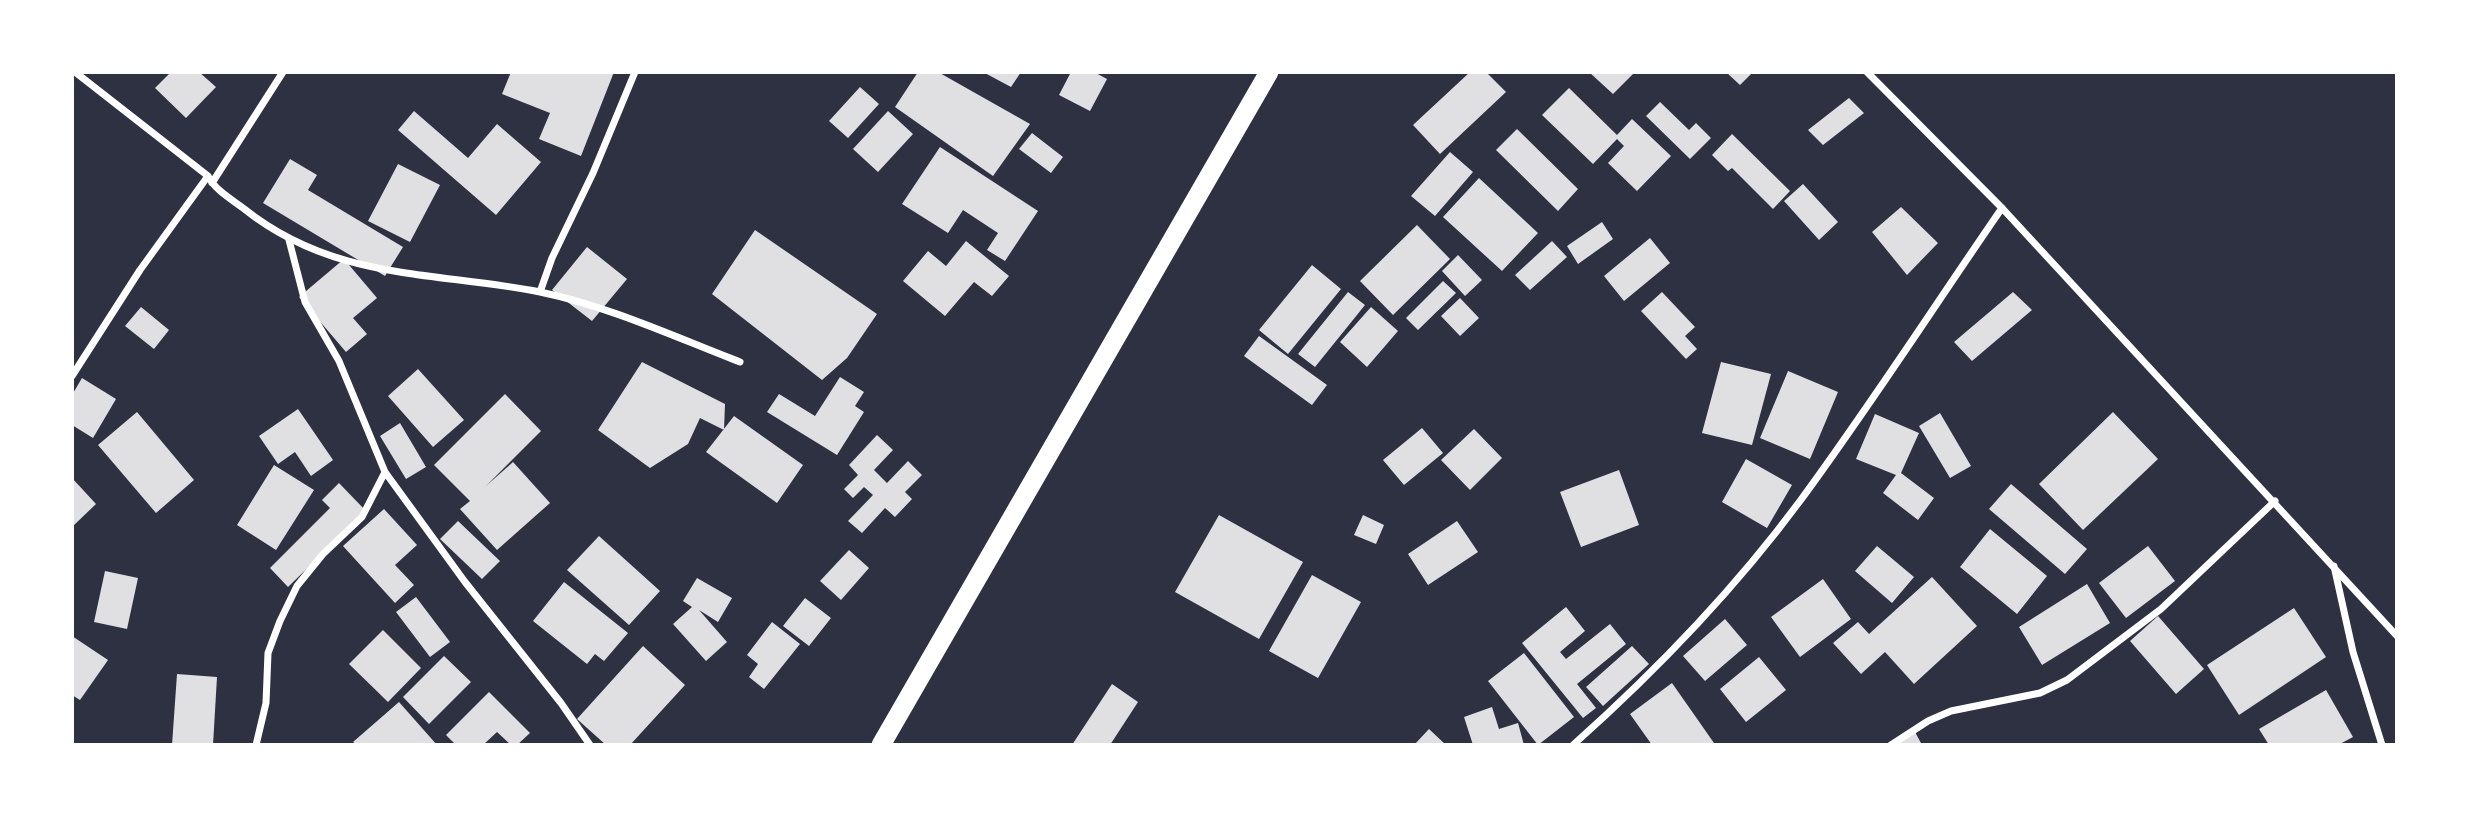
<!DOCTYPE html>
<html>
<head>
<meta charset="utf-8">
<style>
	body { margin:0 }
	#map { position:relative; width:2469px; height:817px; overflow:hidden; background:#2d3142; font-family:"Work Sans",sans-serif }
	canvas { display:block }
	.frame { position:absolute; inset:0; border:74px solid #fff; pointer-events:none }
</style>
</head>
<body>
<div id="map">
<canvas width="2469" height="817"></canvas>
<div class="frame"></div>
</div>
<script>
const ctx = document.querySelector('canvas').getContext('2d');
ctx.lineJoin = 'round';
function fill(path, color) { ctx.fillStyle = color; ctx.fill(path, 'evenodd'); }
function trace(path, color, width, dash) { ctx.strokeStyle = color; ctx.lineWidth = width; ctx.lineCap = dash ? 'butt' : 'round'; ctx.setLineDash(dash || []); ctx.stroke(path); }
fill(new Path2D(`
	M171 72H199L216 87 186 118 155 88Z
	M511 72H614L581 156 539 139 550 113 502 94Z
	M918 72H938L1030 124 993 176 895 107Z
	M983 72H1021L1011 87Z
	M1071 72H1094L1107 79 1090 111 1059 95Z
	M1470 72H1486L1506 92 1440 154 1413 125Z
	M1589 72H1635L1613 94Z
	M1726 72H1753L1740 85Z
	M860 87 879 104 848 138 829 121Z
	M1569 88 1617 135 1632 119 1671 156 1637 191 1608 163 1624 146 1617 139 1593 164 1542 115Z
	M1849 98 1864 113 1823 145 1808 130Z
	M1660 102 1689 130 1696 123 1711 138 1690 159 1646 116Z
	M414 111 468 158 497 124 541 162 496 215 398 130Z
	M888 111 913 134 878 172 853 149Z
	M1517 129 1578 189 1558 211 1496 150Z
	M1032 133 1063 157 1051 173 1019 149Z
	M1732 134 1790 191 1773 209 1732 168 1728 171 1712 155Z
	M940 147 1038 211 1005 261 987 250 998 233 963 210 948 233 902 204Z
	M1450 152 1473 172 1435 216 1411 196Z
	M290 159 317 175 308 190 403 247 385 276 263 203Z
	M398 164 440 185 410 242 368 221Z
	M1479 178 1538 233 1502 271 1443 217Z
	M1803 184 1838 222 1819 240 1784 201Z
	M1901 207 1938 243 1907 275 1872 232Z
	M1602 222 1613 239 1578 264 1567 246Z
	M1417 225 1450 259 1393 315 1360 281Z
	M755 230 877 314 847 358 822 380 712 294Z
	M1650 238 1670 263 1624 301 1604 276Z
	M966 241 1009 276 992 296 974 282 945 316 903 281 928 251 946 266Z
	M1552 241 1567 257 1530 290 1515 275Z
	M587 247 627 279 592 321 552 290Z
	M1458 255 1482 280 1465 296 1442 271Z
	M344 259 377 298 353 318 367 334 346 352 299 297Z
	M1312 265 1341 289 1288 354 1259 330Z
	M1443 281 1456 293 1418 330 1406 318Z
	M1348 292 1365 305 1315 367 1298 354Z
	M1662 292 1695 327 1685 336 1697 349 1686 359 1641 311Z
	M2013 292 2032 310 1972 361 1954 342Z
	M1460 298 1479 318 1460 336 1441 316Z
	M141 307 169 330 154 349 125 326Z
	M1371 307 1398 331 1367 367 1340 342Z
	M1259 336 1327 385 1312 405 1244 356Z
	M642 362 725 404 724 430 700 418 688 444 650 468 598 430Z
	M1721 362 1771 374 1752 445 1702 433Z
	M418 369 464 420 433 447 388 396Z
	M1788 371 1838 392 1810 459 1760 438Z
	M840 377 864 392 855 406 864 412 837 455 767 412 779 394 815 416Z
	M82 378 116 399 93 438 72 425V395Z
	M505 394 541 431 486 486 513 462 550 503 497 550 460 509 470 501 434 465Z
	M298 409 333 460 311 476 295 452 278 464 259 436Z
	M137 412 194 480 156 513 98 445Z
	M2113 412 2158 459 2083 530 2039 484Z
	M1940 413 1971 466 1950 478 1919 426Z
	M1875 414 1919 433 1901 473 1934 498 1918 520 1883 493 1896 475 1856 459Z
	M734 416 803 465 777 503 706 452Z
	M400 423 426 467 406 479 380 436Z
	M1422 428 1443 453 1404 485 1383 460Z
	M1474 429 1502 458 1470 490 1441 460Z
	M877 435 893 450 874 470 887 483 908 461 922 475 905 492 912 499 895 517 885 508 862 533 848 521 873 495 864 487 853 498 844 489 858 475 849 465Z
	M1746 459 1792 485 1767 528 1722 502Z
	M274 465 314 490 276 550 237 525Z
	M1619 470 1639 525 1581 547 1560 492Z
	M72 478 96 504 72 527Z
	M339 483 366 511 288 587 270 568 330 508 322 500Z
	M2011 484 2087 549 2065 574 1989 509Z
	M384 509 417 545 395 565 414 585 395 603 343 546Z
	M1219 515 1303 562 1259 639 1175 592Z
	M1363 515 1384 525 1376 544 1354 535Z
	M458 521 500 561 482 579 440 539Z
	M1457 521 1478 552 1428 585 1408 554Z
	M1990 529 2047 576 2017 614 1960 567Z
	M599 536 660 591 629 625 567 570Z
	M1877 546 1914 577 1892 603 1855 571Z
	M2148 546 2175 581 2126 618 2099 583Z
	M849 550 869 568 841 600 820 581Z
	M105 571 138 578 127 629 94 622Z
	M1312 575 1361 602 1318 678 1269 651Z
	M1932 577 1977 626 1914 684 1885 652 1861 674 1833 643 1858 622 1869 634Z
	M697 578 732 598 718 622 699 610 727 642 706 661 673 624 692 607 683 601Z
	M1823 579 1851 619 1800 657 1771 617Z
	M564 582 628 633 604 661 595 654 587 664 533 621Z
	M2087 584 2110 623 2042 665 2019 627Z
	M416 597 450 642 430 657 396 612Z
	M805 598 831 618 809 646 783 626Z
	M1566 607 1585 631 1560 652 1566 659 1610 624 1626 644 1577 684 1596 708 1583 718 1522 643Z
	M2294 608 2326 657 2239 715 2207 665Z
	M2158 616 2204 669 2176 694 2130 641Z
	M1725 619 1747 645 1705 681 1683 656Z
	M772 622 800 644 764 689 749 677 758 664 747 655Z
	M383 630 421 668 388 702 349 664Z
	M72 636 108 660 80 700 72 695Z
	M643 646 685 685 630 745H606L577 719Z
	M1632 646 1649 664 1603 706 1586 687Z
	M1524 653 1574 717 1538 745 1488 681Z
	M444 656 471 682 429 724 403 697Z
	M1759 657 1786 690 1746 722 1720 689Z
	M177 674 217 677 213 745H172Z
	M1672 683 1714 743 1710 745H1652L1630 714Z
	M1112 684 1138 702 1110 745H1072Z
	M2326 690 2353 737 2338 745H2269L2259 729Z
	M489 692 530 733 517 745H511L497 732 483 745H456L446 735Z
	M399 702 437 745H357L353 742Z
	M1492 707 1499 729 1518 723 1524 745H1473L1464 717Z
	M1429 729 1446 745H1414Z
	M1914 730 1922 745H1884Z`), '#e0e0e3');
trace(new Path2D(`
	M75 72 208 176C215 190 231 199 243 208 334 281 432 271 540 292 608 306 675 337 740 362
	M1867 72 2002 208 2397 636
	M212 183 283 72
	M540 292 552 258 593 173 635 72
	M72 376 140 270 208 176
	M385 472 465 582 561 703 590 745
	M2334 566 2353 652 2382 745
	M256 745 266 703 268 653 280 621 297 586 323 554 362 517 385 472 339 361 305 302 289 240
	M1573 745C1656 671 1734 590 1800 501 1870 406 1935 305 2002 208
	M1891 745 1928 721 1951 711 2040 693 2067 680 2161 609 2275 501`), '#fff', 7);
trace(new Path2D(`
	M881 745 1269 72`), '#fff', 19);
</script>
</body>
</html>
